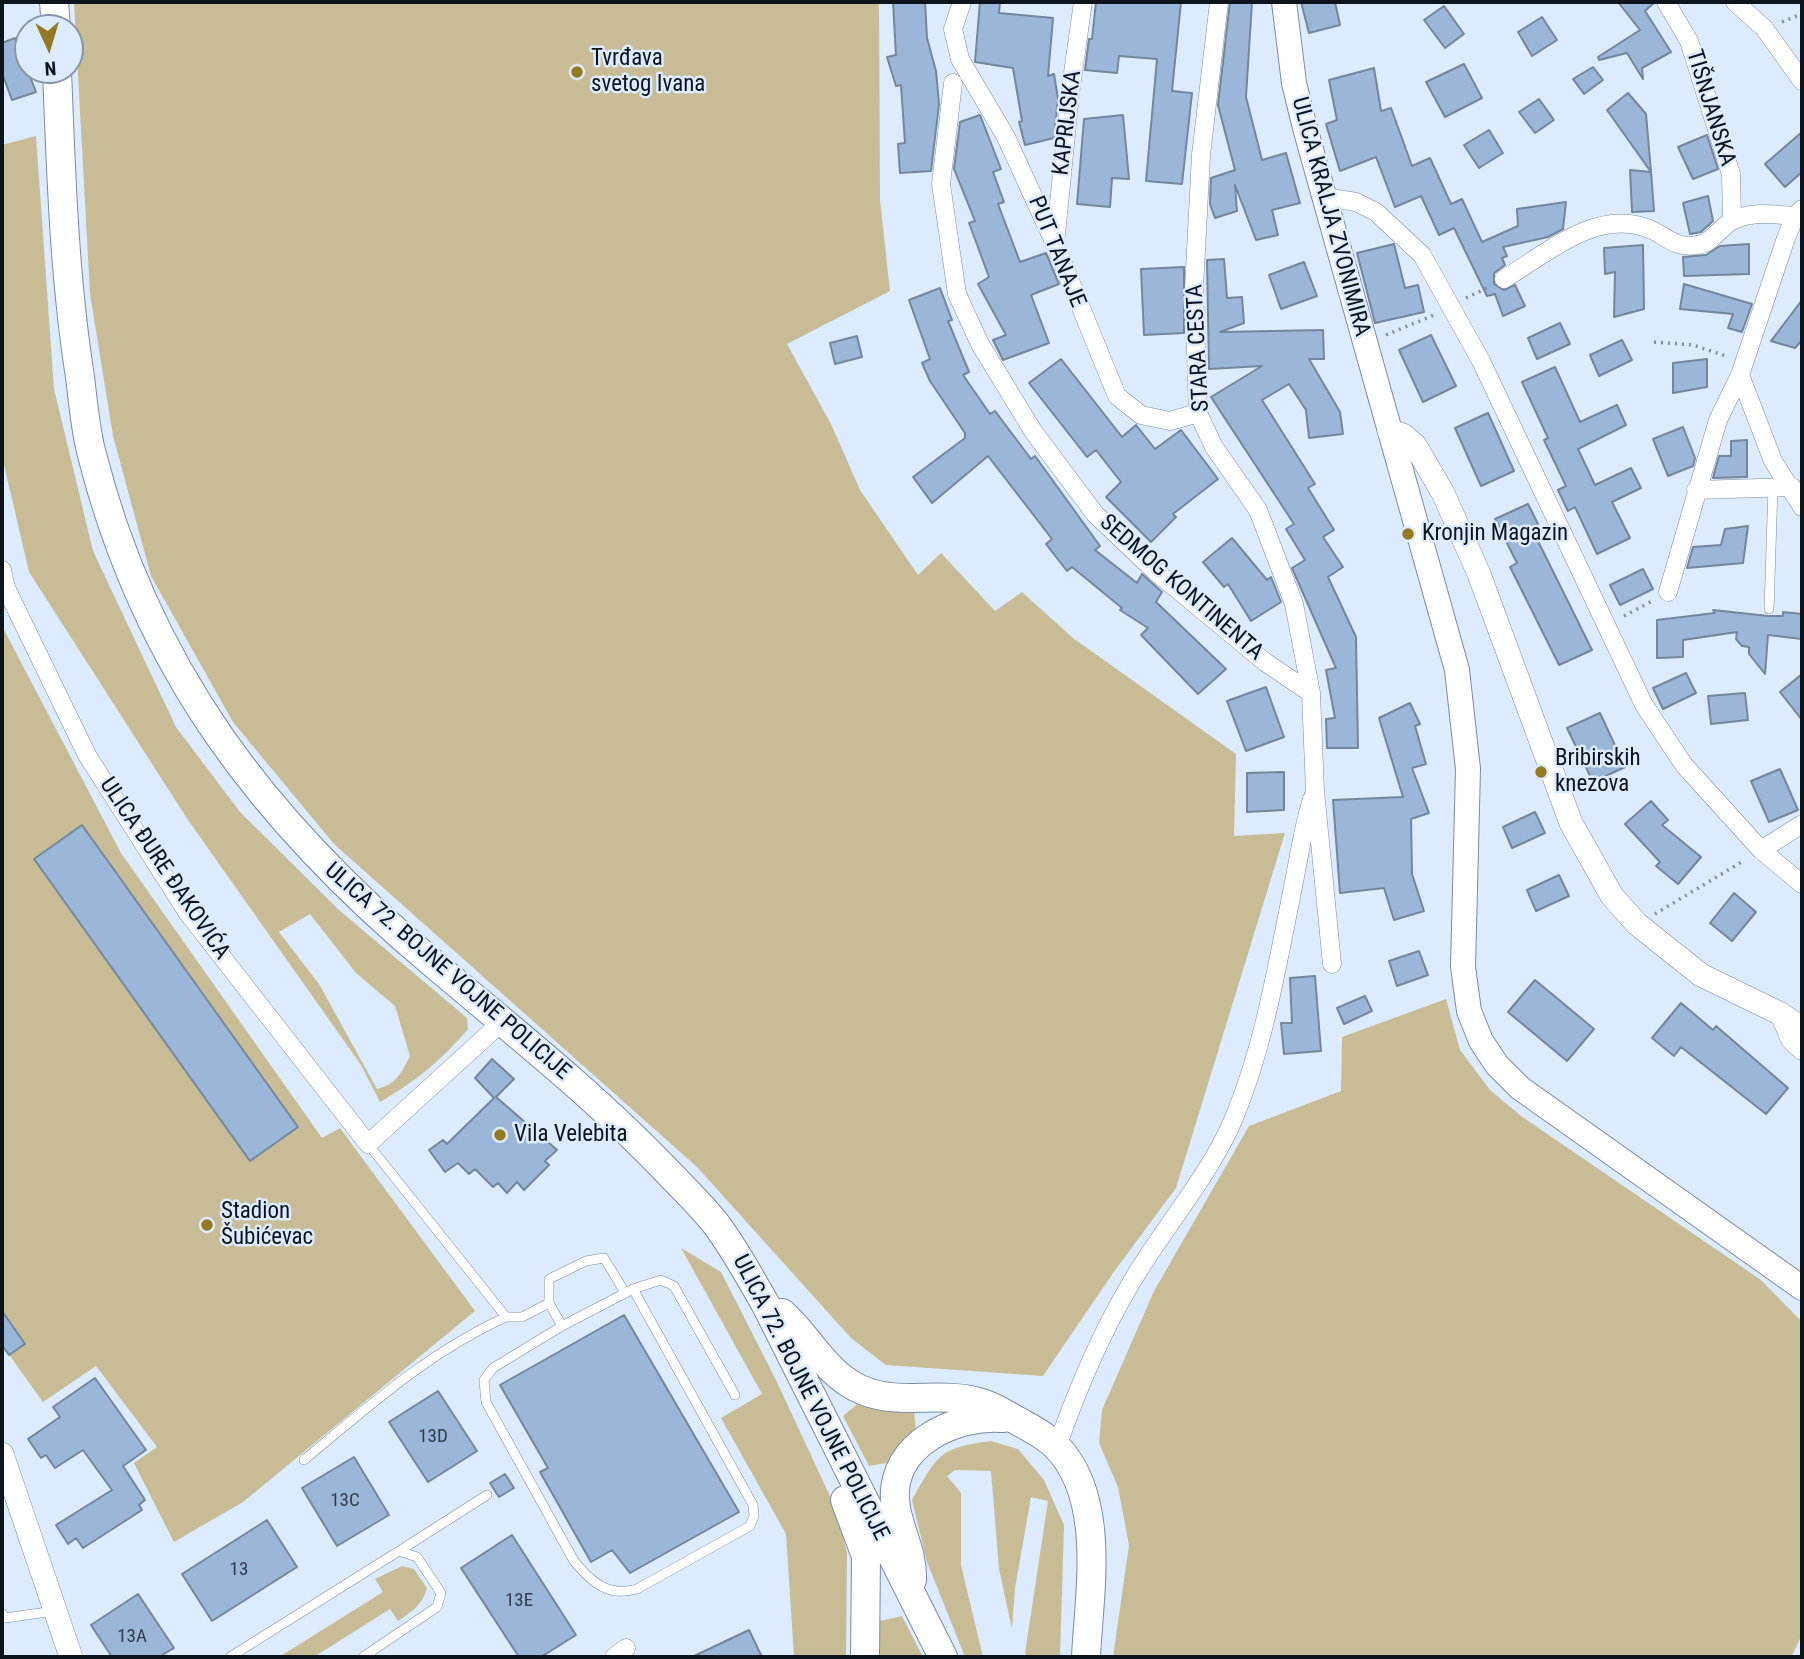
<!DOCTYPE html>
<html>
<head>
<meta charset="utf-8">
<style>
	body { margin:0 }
	#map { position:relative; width:1804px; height:1659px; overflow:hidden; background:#dcebfe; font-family:"Roboto Condensed",sans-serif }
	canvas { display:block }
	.frame { position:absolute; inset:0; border:4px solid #0e141c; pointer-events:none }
	.north { position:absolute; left:14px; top:14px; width:70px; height:70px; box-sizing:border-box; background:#dcebfe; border:2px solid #8a95a4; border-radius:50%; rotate:176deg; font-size:19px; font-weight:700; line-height:28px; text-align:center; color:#0e141c }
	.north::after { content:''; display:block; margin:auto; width:24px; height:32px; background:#937a21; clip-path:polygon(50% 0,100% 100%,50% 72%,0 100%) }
</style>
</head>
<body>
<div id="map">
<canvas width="1804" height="1659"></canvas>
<div class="frame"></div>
<div class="north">N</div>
</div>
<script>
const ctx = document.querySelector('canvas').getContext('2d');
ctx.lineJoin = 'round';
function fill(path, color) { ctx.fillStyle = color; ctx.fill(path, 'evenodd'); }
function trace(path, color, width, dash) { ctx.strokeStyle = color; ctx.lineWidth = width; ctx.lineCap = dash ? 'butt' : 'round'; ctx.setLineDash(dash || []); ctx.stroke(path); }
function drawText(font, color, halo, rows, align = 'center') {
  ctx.font = font + ' "Roboto Condensed",sans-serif'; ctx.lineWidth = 5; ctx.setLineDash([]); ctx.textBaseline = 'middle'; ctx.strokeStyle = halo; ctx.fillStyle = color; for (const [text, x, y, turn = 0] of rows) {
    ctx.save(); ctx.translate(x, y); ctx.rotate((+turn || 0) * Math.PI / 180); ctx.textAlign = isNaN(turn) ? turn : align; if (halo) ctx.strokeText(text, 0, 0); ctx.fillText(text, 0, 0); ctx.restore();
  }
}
fill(new Path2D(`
	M74 2H879L880 200 890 291 787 344 831 424 860 490 918 575 941 553 995 611 1022 592 1073 638 1236 754 1234 836 1285 833 1176 1188 1113 1273 1043 1376 886 1365 851 1338 697 1167 334 844 233 722 151 576 113 436 90 294Z
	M36 136 54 389 93 551 176 727 240 812 339 910 467 1018 468 1029C440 1062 417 1080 380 1102L361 1065 188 820 29 572 2 456V145ZM310 914 356 973 395 1006 410 1056C401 1073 397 1084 377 1089L319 984 279 932Z
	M2 626 121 853 322 1138 340 1128 475 1311 243 1502 174 1542 134 1463 157 1447 96 1366 43 1402 2 1345Z
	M1446 999 1460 1050 1490 1090 1521 1116 1761 1280 1802 1322V1635L1791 1657H1113L1129 1545 1118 1487 1099 1443 1102 1410 1154 1291 1249 1126 1341 1091 1342 1037Z
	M681 1248 721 1272 775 1378 836 1509 847 1553 846 1657H794L786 1534 721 1418 762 1394Z
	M863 1399 914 1409 916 1431 892 1462 869 1466 843 1416Z
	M991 1441 1018 1449 1044 1480 1064 1525 1060 1657H1027L1025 1653 1048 1501 1031 1497 1015 1588 1012 1629 999 1569 991 1471 955 1470 947 1476 961 1493V1565L983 1657H965L927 1562 912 1500C938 1455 938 1448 991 1441Z
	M402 1566 414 1569 427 1588C422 1605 413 1611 398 1621L390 1609 314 1657H279L383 1592 375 1579Z
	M902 1616 923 1657H878L880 1621Z`), '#c8bc96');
const building = new Path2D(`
	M893 2H925L927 38 936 71 939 104 931 171 900 173 898 144 905 143 901 85 896 86 887 57 896 55Z
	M980 2H1000L999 13 1053 18 1048 76 1054 74 1058 99 1054 138 1025 145 1019 122 1022 121 1013 68 975 62Z
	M1096 2H1181L1172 91 1192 93 1182 184 1146 181 1157 59 1119 56 1117 73 1085 70 1089 39H1092Z
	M1230 2H1252L1246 97 1262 160 1286 153 1300 203 1272 210 1278 235 1256 240 1235 185 1237 211 1215 218 1210 204 1211 178 1235 170 1218 105Z
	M1301 2H1335L1340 25 1309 33Z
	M1618 2H1655L1645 11 1671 52 1642 68 1643 79 1627 53 1599 60 1598 57 1640 30Z
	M1444 6 1464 34 1445 48 1424 20Z
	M1542 17 1557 40 1532 56 1518 32Z
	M15 38 36 92 12 100 2 73V43Z
	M1464 64 1482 98 1445 117 1426 82Z
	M1593 67 1603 80 1584 94 1573 79Z
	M1374 68 1381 111 1391 108 1412 166 1430 158 1451 204 1462 199 1482 242 1518 226 1517 209 1566 202 1563 229 1548 237 1503 247 1507 256 1502 258 1505 265 1494 273V284L1504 290 1515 285 1525 306 1503 316 1495 294 1487 296 1454 228 1439 235 1421 196 1395 207 1376 157 1340 171 1326 124 1337 120 1329 80Z
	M1628 93 1646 114 1651 172 1607 110Z
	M1539 99 1554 120 1535 133 1519 112Z
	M980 115 1001 169 993 172 1004 202 998 204 1020 262 1046 253 1059 284 1031 295 1049 343 1003 360 993 340 1006 335 978 284 989 277 969 223 975 221 954 169 960 122Z
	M1123 115 1129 179 1112 178 1110 207 1077 204 1084 119Z
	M1489 130 1503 153 1479 168 1464 145Z
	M1802 132V172L1785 187 1765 164Z
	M1707 135 1718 169 1693 179 1678 147Z
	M1630 170 1651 172 1654 211 1632 212Z
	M1708 196 1713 221 1701 232 1690 234 1683 203Z
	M1394 244 1405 288 1418 285 1424 312 1375 323 1357 253Z
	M1749 244V274L1684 276 1683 257 1706 255 1720 246Z
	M1643 245 1644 309 1614 317 1615 272 1605 274 1604 248Z
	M1224 259 1227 298 1242 297 1244 323 1220 332 1323 330 1324 359H1309L1340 412 1343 434 1309 438 1306 410 1289 384 1262 400 1315 484 1308 488 1334 530 1323 537 1343 567 1328 577 1356 637 1358 748H1327L1326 719 1335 718 1326 670 1336 668 1292 568 1305 560 1286 529 1294 524 1211 397 1262 366 1209 369 1207 260Z
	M1304 262 1317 296 1281 309 1269 275Z
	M1184 267V333L1144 335 1141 269Z
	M1684 284 1752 304 1742 332 1728 328 1733 314 1680 309Z
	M940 288 952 320 948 321 969 372 963 375 990 414 995 411 1031 459 1035 456 1100 546 1095 550 1137 583 1142 574 1162 592 1156 602 1226 669 1198 694 1141 635 1148 628 1120 610 1122 608 1072 567 1067 571 1046 544 1052 539 988 456 932 503 913 477 965 438V433L930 381 922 363 930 359 909 300Z
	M1802 300V340L1795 348 1771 341Z
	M1560 323 1570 344 1537 359 1528 338Z
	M1431 335 1456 386 1423 402 1399 350Z
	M857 336 862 357 835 364 830 343Z
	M1622 340 1632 360 1599 376 1590 355Z
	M1061 359 1122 437 1136 425 1155 449 1181 430 1218 479 1173 514 1176 517 1151 542 1106 497 1121 482 1096 450 1087 457 1029 383Z
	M1707 359V387L1673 393V363Z
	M1555 367 1580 422 1617 405 1626 425 1578 449 1595 485 1631 468 1641 488 1612 502 1630 538 1597 554 1575 507 1568 511 1558 490 1566 486 1544 440 1548 438 1522 382Z
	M1488 413 1514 471 1481 486 1455 428Z
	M1683 427 1695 458 1693 466 1668 476 1653 439Z
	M1747 440V477L1713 478 1719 456H1731V441Z
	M1528 504 1538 524 1531 527 1592 650 1559 665 1510 567 1517 563 1495 519Z
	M1748 526 1743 563 1687 568 1693 547 1721 545 1725 529Z
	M1232 538 1267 580 1271 577 1281 602 1251 621 1228 584 1224 587 1203 562Z
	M1643 569 1653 589 1620 605 1610 585Z
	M1713 610 1768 616H1783V612L1802 614V639L1768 635 1765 674 1749 654V647L1742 646 1736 639 1737 632 1683 640V657L1657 658V620L1715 613Z
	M1686 673 1696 693 1663 709 1653 688Z
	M1802 674V720L1780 692Z
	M1266 687 1284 737 1246 751 1227 701Z
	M1745 693 1748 720 1711 724 1708 696Z
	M1410 703 1420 724 1415 726 1426 764 1412 768 1429 813 1411 819 1412 874 1424 911 1394 920 1384 888 1340 893 1333 800 1403 797 1379 718Z
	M1600 713 1625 767 1593 782 1567 728Z
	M1780 769 1798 810 1769 822 1751 781Z
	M1284 772V810L1247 812V773Z
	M1651 801 1668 820 1662 825 1701 857 1678 884 1656 866 1660 862 1625 824Z
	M1535 812 1545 833 1512 848 1503 827Z
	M82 825 298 1127 250 1161 34 859Z
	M1559 875 1569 896 1536 911 1527 890Z
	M1734 893 1756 912 1732 941 1710 923Z
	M1419 951 1428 975 1397 986 1389 961Z
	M1315 976 1321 1051 1284 1054 1281 1023H1292L1290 978Z
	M1535 980 1594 1029 1567 1061 1508 1012Z
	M1365 996 1372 1011 1344 1024 1337 1008Z
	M1681 1003 1713 1030 1716 1026 1788 1088 1766 1114 1681 1047 1674 1056 1652 1038Z
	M492 1059 514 1079 496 1097 557 1150 545 1161 549 1165 524 1190 517 1182 507 1193 498 1183 493 1187 475 1169 469 1174 458 1163 445 1172 429 1150 443 1140 447 1144 494 1098 475 1078Z
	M2 1311 25 1344 9 1355 2 1345Z
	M624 1315 739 1512 630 1573 612 1550 591 1562 540 1472 548 1468 500 1385Z
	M95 1378 146 1450 123 1466 145 1500 139 1505 142 1510 83 1548 76 1538 68 1544 56 1525 112 1490 83 1450 55 1468 46 1455 41 1458 28 1439 60 1417 53 1407Z
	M438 1391 477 1451 428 1482 389 1422Z
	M354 1457 389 1515 337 1546 302 1488Z
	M505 1474 514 1488 499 1497 490 1483Z
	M267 1520 297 1567 212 1621 182 1574Z
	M512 1535 576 1635 541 1657H519L461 1568Z
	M138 1594 174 1648 159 1657H112L91 1625Z
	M749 1630 762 1657H692Z`);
fill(building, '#9ab7da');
trace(building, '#74869b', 2);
const service = new Path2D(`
	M1769 609 1773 487
	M368 1144 506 1317H522L549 1303 562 1326
	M633 1289 753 1505 754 1516 750 1526 637 1589C608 1597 592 1583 574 1561L486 1402 484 1380 493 1368 562 1326Z
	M633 1289 661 1280 674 1286 735 1395
	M549 1303V1279L586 1261 604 1258 624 1291
	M304 1460C369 1406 429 1352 506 1317
	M399 1551 487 1495
	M2 1613 5 1618 54 1611
	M230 1657 399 1551 417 1557 441 1593 437 1607 363 1657`);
const minor = new Path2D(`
	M962 2 953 29 960 59 1006 137 1055 244 1117 396 1141 415 1170 421 1198 413
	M1219 2 1201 155 1194 289 1198 413 1214 447 1258 510 1294 604 1311 693 1315 791 1332 964
	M1666 2 1689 41 1731 174 1732 220
	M1735 2 1764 28 1802 81
	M953 83 941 184 957 294 980 344 1033 431 1095 514 1155 571 1265 662 1311 693
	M1325 197 1356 202 1376 212 1422 255 1481 361 1644 705 1684 765 1761 850 1802 884
	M1055 244 1070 94 1083 2
	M1504 279C1546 254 1593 211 1644 227 1667 234 1671 249 1698 245 1711 244 1720 227 1732 221 1751 210 1775 215 1795 216
	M1740 375 1773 461 1802 507
	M1696 490 1792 487
	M2 570 6 588 87 755 187 912 368 1144 502 1022
	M1668 592 1718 420 1740 375 1786 238 1795 216 1802 209
	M1761 850 1802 824
	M1779 1013 1790 1040 1802 1051
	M1057 1447C1077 1390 1100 1335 1131 1283 1162 1230 1204 1183 1230 1127 1263 1053 1277 966 1293 887 1299 857 1303 828 1312 799
	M614 1657 626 1648`);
const tertiary = new Path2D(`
	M1389 431 1403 435 1415 445 1443 493 1479 574 1571 823 1612 896 1637 924 1701 975 1779 1013 1802 1028
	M2 1454 71 1657`);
const secondary = new Path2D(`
	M1284 2 1294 83 1305 128 1457 670 1468 769 1463 967 1469 1011 1481 1041 1497 1065 1520 1088 1802 1288`);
const primary = new Path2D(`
	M54 2 56 28
	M57 70C61 172 64 275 80 377 83 401 85 427 91 451 146 670 265 823 435 965 513 1031 594 1095 665 1169 682 1187 701 1205 716 1224 736 1251 751 1279 767 1307L943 1657
	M782 1313C810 1338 826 1375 862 1390 900 1406 939 1391 978 1402 992 1405 1003 1413 1016 1420 1030 1428 1045 1435 1056 1446 1107 1498 1089 1593 1086 1657
	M845 1500 866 1556 865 1657
	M912 1580C913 1549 897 1528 895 1500 891 1444 956 1414 1003 1418`);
trace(service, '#7a8ca1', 10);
trace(minor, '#7a8ca1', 19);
trace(tertiary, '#7a8ca1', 24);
trace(secondary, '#7a8ca1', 26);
trace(primary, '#7a8ca1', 30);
trace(new Path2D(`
	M1782 22 1799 15 1802 18
	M1466 298 1487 288
	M1386 335 1434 315
	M1654 342 1693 345 1726 356
	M1624 616 1654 600
	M1655 914 1745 860`), '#838e9c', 3.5, [2, 5]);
trace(service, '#fff', 9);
trace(minor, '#fff', 18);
trace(tertiary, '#fff', 23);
trace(secondary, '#fff', 24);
trace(primary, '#fff', 28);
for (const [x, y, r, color] of [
	[577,72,7,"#937a21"],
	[1408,534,7,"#937a21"],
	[1541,772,7,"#937a21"],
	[500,1135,7,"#937a21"],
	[207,1225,7,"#937a21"]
]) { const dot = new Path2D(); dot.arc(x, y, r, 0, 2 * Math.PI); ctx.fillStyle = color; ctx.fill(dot); trace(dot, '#dcebfe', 2.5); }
drawText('19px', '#313d4c', null, [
	["13D",433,1437],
	["13C",345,1501],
	["13",239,1570],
	["13E",519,1601],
	["13A",132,1637]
]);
drawText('23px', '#0e141c', '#dcebfe', [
	["Tvrđava",591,59],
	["svetog Ivana",591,85],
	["Kronjin Magazin",1422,534],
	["Bribirskih",1555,759],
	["knezova",1555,785],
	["Vila Velebita",514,1135],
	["Stadion",221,1212],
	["Šubićevac",221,1238]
], 'left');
drawText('23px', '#0e141c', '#dcebfe', [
	["TIŠNJANSKA",1710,108,73],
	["KAPRIJSKA",1068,123,-83],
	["ULICA KRALJA ZVONIMIRA",1330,217,75],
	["PUT TANAJE",1056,252,68],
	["STARA CESTA",1199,348,-93],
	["SEDMOG KONTINENTA",1181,588,41],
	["ULICA ĐURE ĐAKOVIĆA",164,869,56],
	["ULICA 72. BOJNE VOJNE POLICIJE",447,972,41],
	["ULICA 72. BOJNE VOJNE POLICIJE",810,1398,63]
]);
</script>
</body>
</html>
